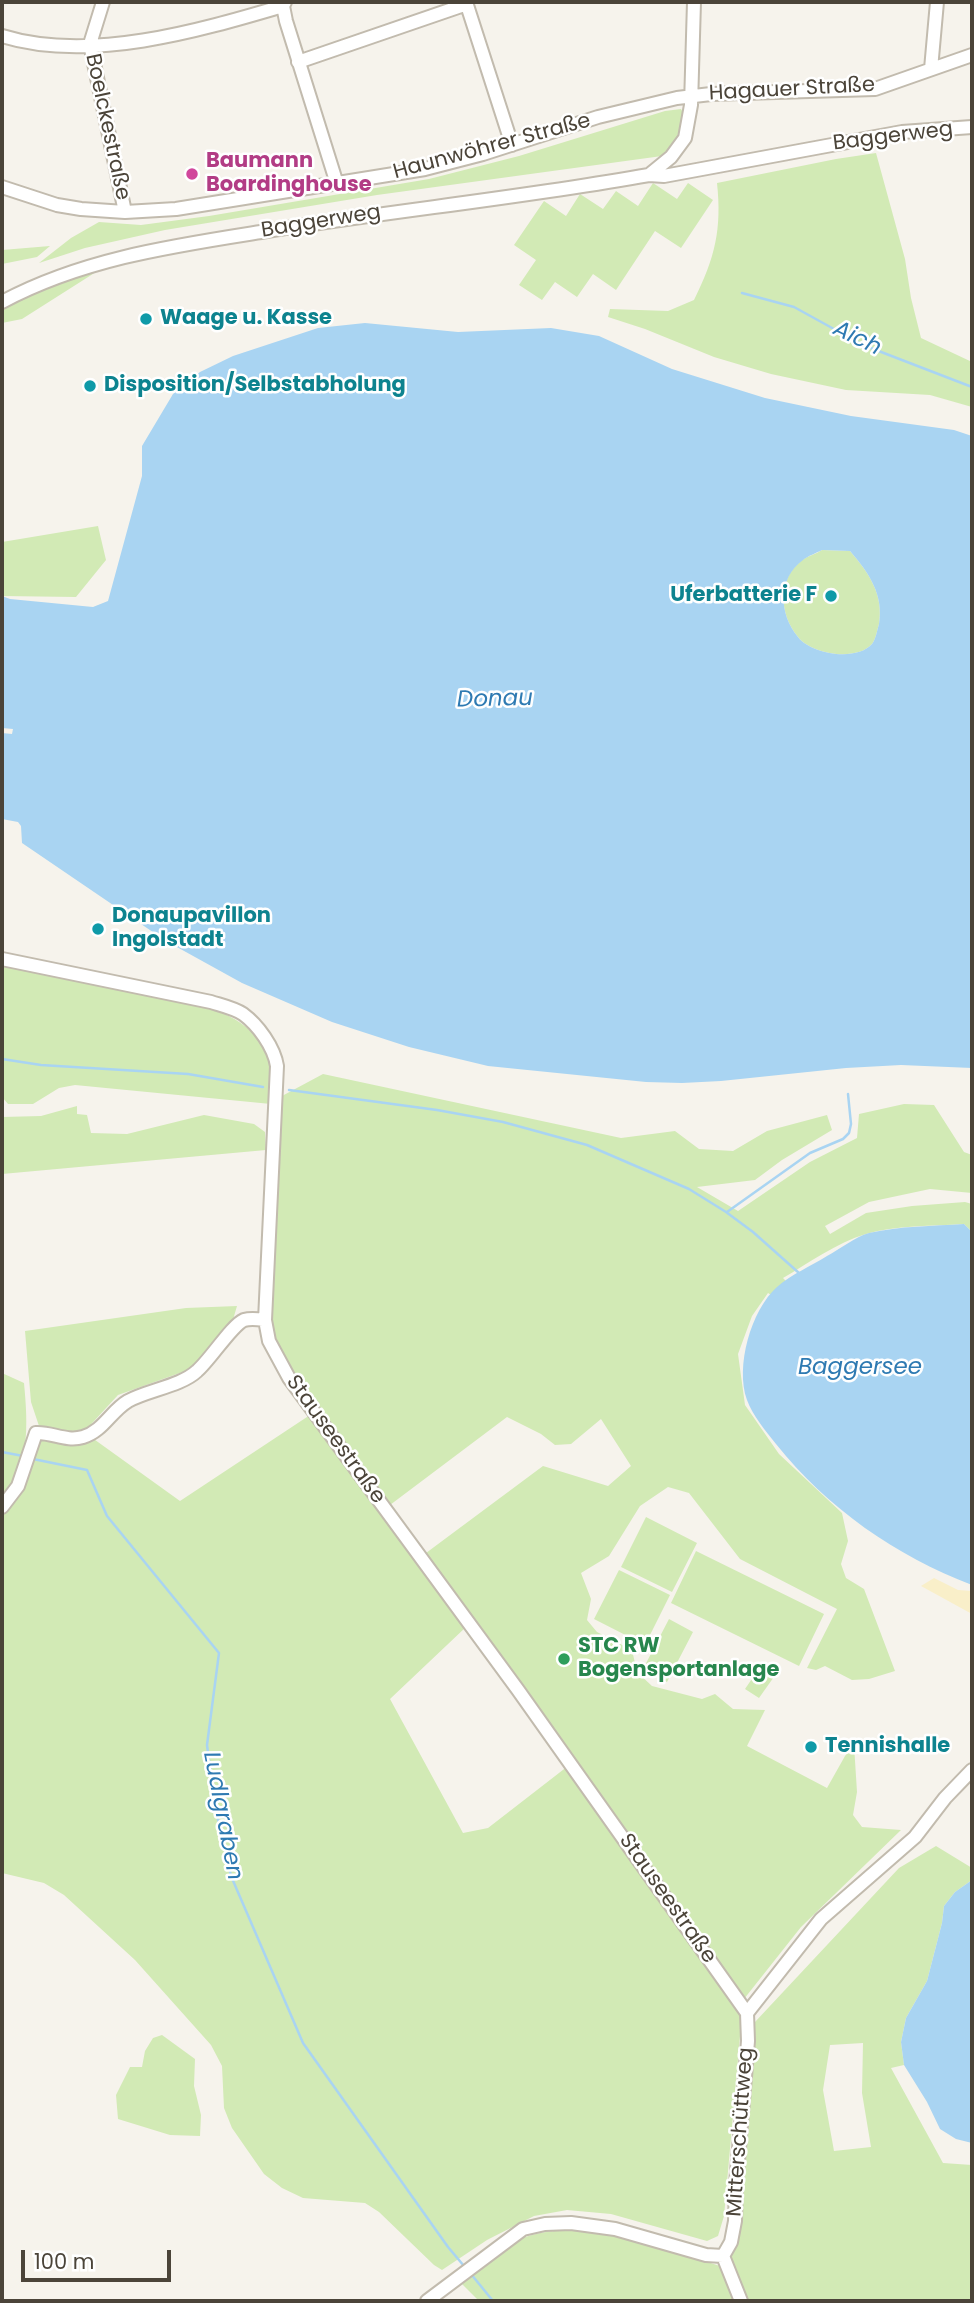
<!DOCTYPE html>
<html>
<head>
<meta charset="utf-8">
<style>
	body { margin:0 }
	#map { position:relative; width:974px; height:2303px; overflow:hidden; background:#f6f3ec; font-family:Poppins,sans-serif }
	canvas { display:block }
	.frame { position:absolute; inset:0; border:4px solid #4b4439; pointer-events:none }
	.scale { position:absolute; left:21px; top:2250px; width:150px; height:32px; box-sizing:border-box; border:4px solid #4b4439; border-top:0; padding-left:9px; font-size:21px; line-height:24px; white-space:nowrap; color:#4b4439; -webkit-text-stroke:5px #fff; paint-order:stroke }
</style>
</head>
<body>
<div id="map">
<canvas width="974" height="2303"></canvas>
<div class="frame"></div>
<div class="scale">100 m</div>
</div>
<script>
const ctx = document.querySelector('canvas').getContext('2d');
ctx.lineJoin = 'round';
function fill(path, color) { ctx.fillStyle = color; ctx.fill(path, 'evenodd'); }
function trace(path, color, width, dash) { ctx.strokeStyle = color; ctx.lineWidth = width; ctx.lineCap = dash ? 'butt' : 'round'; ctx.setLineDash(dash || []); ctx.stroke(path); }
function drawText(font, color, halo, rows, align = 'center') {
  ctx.font = font + ' Poppins,sans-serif'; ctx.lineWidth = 5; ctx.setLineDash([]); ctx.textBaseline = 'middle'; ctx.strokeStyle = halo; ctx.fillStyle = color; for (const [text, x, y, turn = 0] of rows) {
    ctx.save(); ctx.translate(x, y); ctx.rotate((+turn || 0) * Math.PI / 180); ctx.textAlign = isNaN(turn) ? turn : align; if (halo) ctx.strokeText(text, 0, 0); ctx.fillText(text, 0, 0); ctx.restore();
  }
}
fill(new Path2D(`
	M681 109 686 118 680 135 662 156 377 195 165 230 85 248 39 263 71 238 99 222 141 225 209 216 429 179 519 156 665 111Z
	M876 153 905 259 911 298 921 338 972 362V407L930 395 846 390 771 374 714 357 645 329 608 317 610 309 668 311 694 300C715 258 722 229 717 183L836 159Z
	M653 183 677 199 688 183 713 200 681 248 655 231 616 290 593 274 577 297 555 282 542 300 519 285 536 260 514 245 544 201 566 216 580 194 603 209 616 191 638 206Z
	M50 246 37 257 2 264V250Z
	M96 272 22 319 2 323V309L37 291Z
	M98 526 106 560 76 597 2 596V542Z
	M822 550 850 551C869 573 884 595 879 624 877 630 876 639 872 644 856 662 811 654 798 637 779 614 777 579 802 560 808 556 816 554 822 550Z
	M2 964 200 1005C232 1014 266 1032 272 1071 273 1081 271 1093 271 1104L75 1085 59 1088 33 1104H8L2 1097Z
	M323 1074 621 1138 675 1131 699 1149 733 1151 767 1131 827 1115 832 1130 782 1160 755 1180 697 1187 738 1211 810 1162 857 1138 859 1114 904 1104 934 1105 964 1152 972 1155V1193L930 1189 869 1202 825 1226 830 1234 866 1213 912 1206 965 1202 972 1204V1232L964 1224C932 1226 896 1225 866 1234 836 1243 809 1263 783 1278L789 1284 777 1299 768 1293 752 1316 738 1354 745 1405 779 1454 842 1513 848 1541 841 1564 846 1578 864 1589 895 1671 869 1679 852 1680 825 1666 816 1670 807 1668 837 1609 740 1559 689 1493 668 1487 640 1506 609 1556 581 1573 591 1599 587 1620 597 1632 632 1650 637 1672 652 1686 702 1699 715 1694 733 1709 765 1710 747 1746 827 1788 845 1756 854 1745 857 1792 853 1815 862 1827 901 1830 801 1927 744 1999 426 1553 543 1466 608 1486 631 1466 601 1419 571 1444 555 1445 541 1434 507 1417 390 1505 295 1377 276 1343 271 1316 282 1096Z
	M77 1106V1114L87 1115 91 1133 127 1134 204 1115 254 1124 265 1132 266 1150 2 1174V1117L41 1116Z
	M237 1306 232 1323 214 1346 191 1369 118 1395 84 1432 180 1501 310 1415 466 1627 390 1699 463 1833 488 1828 568 1766 742 2014 724 2216 718 2236 707 2241 611 2214 567 2210 534 2216 487 2240 442 2270 434 2265 379 2212 365 2203 303 2198 282 2188 264 2174 232 2128 224 2108 222 2066 211 2045 135 1960 64 1895 44 1883 2 1873V1511L14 1501 28 1477 40 1429 31 1402 25 1331 186 1308Z
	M2 1373 24 1383C28 1425 30 1468 2 1502Z
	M646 1517 697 1543 672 1592 621 1567Z
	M696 1551 824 1614 799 1666 671 1603Z
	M619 1570 670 1595 645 1645 594 1619Z
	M669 1619 693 1632 667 1682 643 1669Z
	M762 1664 776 1674 759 1698 745 1689Z
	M936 1846 972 1868V1880L955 1892 944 1906 942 1923 927 1981 906 2018 901 2042 904 2065 891 2068 943 2163 972 2165V2301H479L460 2282C482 2266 506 2242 532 2235 590 2218 679 2254 736 2271L728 2258 740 2223 755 2022 899 1868ZM863 2043 862 2093 871 2147 834 2151 823 2090 830 2045Z
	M162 2035 195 2059 194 2086 201 2115 200 2136 170 2135 118 2119 116 2095 130 2067H142L145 2051 153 2038Z`), '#d2eab5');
fill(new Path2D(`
	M934 1578 958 1590 972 1591V1614L921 1586Z`), '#f9efc9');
fill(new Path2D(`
	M365 323 458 332 551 328 599 336 672 369 765 398 851 416 954 430 972 436V1068L901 1065 846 1068 721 1081 682 1083 646 1082 488 1066 409 1047 332 1022 242 983 166 941 22 843 21 826 18 822 2 819V733L12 734 13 729 2 728V596L10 599 93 607 108 601 142 476V446L173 394 200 372 233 356 318 328ZM822 550 850 551C869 573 884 595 879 624 877 630 876 639 872 644 856 662 811 654 798 637 779 614 777 579 803 560 808 556 816 553 822 550Z
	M964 1224 972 1232V1585C896 1556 827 1508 776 1444 765 1430 753 1416 747 1400 735 1367 751 1310 777 1287 792 1274 811 1266 827 1256 840 1249 855 1237 869 1233 900 1226 933 1226 964 1224Z
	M972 1880V2143L956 2139 940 2129 927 2102 904 2065 901 2042 906 2018 927 1981 942 1923 944 1906 955 1892Z`), '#a9d4f2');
trace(new Path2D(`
	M742 293 794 307 863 345 972 387
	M2 1059 41 1065 188 1074 263 1087
	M289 1090 437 1110 503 1122 587 1145 689 1189 726 1212 753 1232 799 1273
	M727 1212 810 1153 843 1139 849 1133 851 1124 848 1094
	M2 1452 23 1456
	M33 1459 87 1470 107 1516 219 1653 207 1745 215 1806 231 1876 303 2043 448 2247 464 2266
	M471 2274 493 2301`), '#a9d4f2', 2.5);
const minor = new Path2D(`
	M103 2 90 44 125 212
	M285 2 283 6 286 21 337 184
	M466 2 512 145
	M2 36C89 63 198 31 283 6
	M298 62 467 4
	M931 69 937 2
	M649 175 664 176 902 132 972 127
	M2 187 57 205 81 209 125 212 176 209 425 169 483 154 598 117 677 98 711 94 875 89 972 55
	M2 302C82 259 172 246 261 232 390 211 520 198 649 175L671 157 685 138 691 105 694 2
	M2 959 211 1002C220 1005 234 1008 243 1014 258 1025 274 1047 277 1066L265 1320 269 1341 289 1378 518 1690 747 2013
	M2 1507 18 1486 36 1433C52 1432 66 1442 83 1437 103 1431 111 1411 128 1401 148 1390 181 1386 197 1371 210 1360 232 1325 244 1320 251 1318 257 1319 265 1320
	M723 2256 731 2242 735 2221 736 2184 748 2041 747 2013 821 1919 915 1837 945 1798 972 1770
	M723 2256 741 2301
	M427 2301 523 2229 545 2224 571 2223 615 2229 706 2255 723 2256`);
trace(minor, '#c2bbae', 16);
trace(minor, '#fff', 12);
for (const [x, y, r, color] of [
	[192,174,7,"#d1479c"],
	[146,319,7,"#0f9aa8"],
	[90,386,7,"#0f9aa8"],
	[831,596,7,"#0f9aa8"],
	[98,929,7,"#0f9aa8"],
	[564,1659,7,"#2e9e5b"],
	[811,1747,7,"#0f9aa8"]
]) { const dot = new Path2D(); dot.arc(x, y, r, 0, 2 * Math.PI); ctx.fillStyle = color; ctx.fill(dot); trace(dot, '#fff', 2.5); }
drawText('21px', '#4b4439', '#fff', [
	["Hagauer Straße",792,90,-3],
	["Boelckestraße",107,127,78],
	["Baggerweg",893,137,-7],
	["Haunwöhrer Straße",492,147,-15],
	["Baggerweg",321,222,-9],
	["Stauseestraße",335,1440,54],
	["Stauseestraße",667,1899,55],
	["Mitterschüttweg",741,2132,-86]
]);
drawText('bold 21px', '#b23c85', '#fff', [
	["Baumann",206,162],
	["Boardinghouse",206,186]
], 'left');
drawText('bold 21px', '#0d838f', '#fff', [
	["Waage u. Kasse",160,319],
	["Disposition/Selbstabholung",104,386],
	["Uferbatterie F",817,596,"right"],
	["Donaupavillon",112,917],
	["Ingolstadt",112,941],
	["Tennishalle",825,1747]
], 'left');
drawText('bold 21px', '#27864d', '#fff', [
	["STC RW",578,1647],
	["Bogensportanlage",578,1671]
], 'left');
drawText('italic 23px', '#2e7ab2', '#fff', [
	["Aich",857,339,26],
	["Donau",495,700,-1],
	["Baggersee",860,1368],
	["Ludlgraben",222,1816,79]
]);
</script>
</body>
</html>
